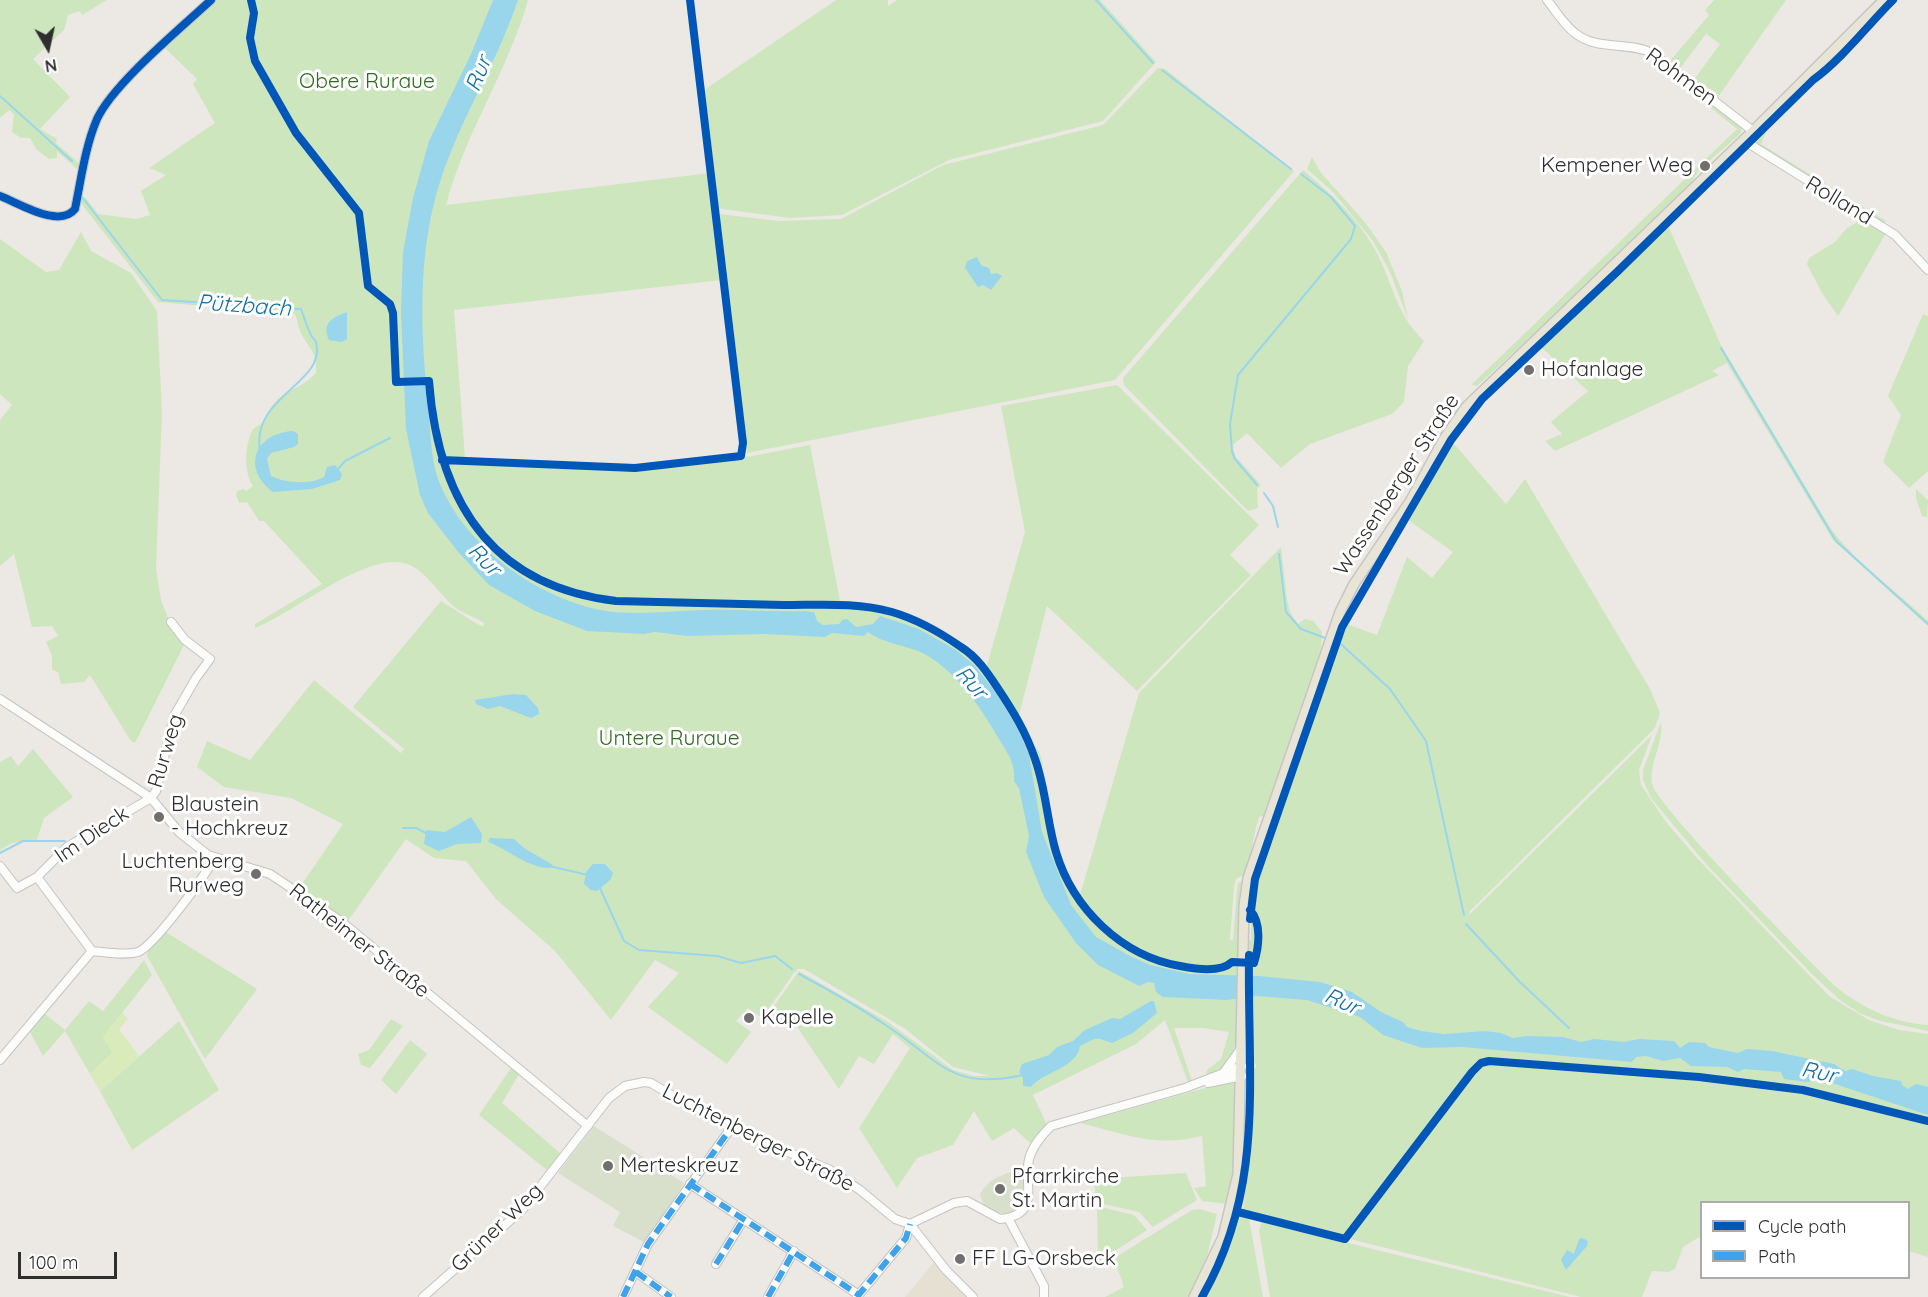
<!DOCTYPE html>
<html>
<head>
<meta charset="utf-8">
<style>
	body { margin:0 }
	#map { position:relative; width:1928px; height:1297px; overflow:hidden; background:#ece8e4; font-family:Quicksand,sans-serif }
	canvas { display:block }
	.legend { position:absolute; left:1700px; top:1201px; width:210px; height:78px; box-sizing:border-box; background:#fff; border:2px solid #ababab; margin:0; padding:8px 10px; list-style:none; font-size:18px; color:#2e2e2e }
	.legend li { display:flex; align-items:center; gap:12px; height:30px }
	.legend b { width:30px; border:2px solid #ababab }
	.north { position:absolute; left:18px; top:18px; width:60px; height:60px; -webkit-text-stroke:4px #fff; paint-order:stroke; rotate:171deg; font-size:16px; font-weight:700; line-height:24px; text-align:center; color:#2e2e2e }
	.north::after { content:''; display:block; margin:auto; width:21px; height:27px; background:#2e2e2e; clip-path:polygon(50% 0,100% 100%,50% 72%,0 100%) }
	.scale { position:absolute; left:18px; top:1252px; width:99px; height:27px; box-sizing:border-box; border:3px solid #2e2e2e; border-top:0; padding-left:8px; font-size:18px; line-height:21px; white-space:nowrap; color:#2e2e2e; -webkit-text-stroke:4px #fff; paint-order:stroke }
</style>
</head>
<body>
<div id="map">
<canvas width="1928" height="1297"></canvas>
<ul class="legend">
<li><b style="height:8px;background:#0057b8"></b>Cycle path</li>
<li><b style="height:8px;background:#3ea3eb"></b>Path</li>
</ul>
<div class="north">N</div>
<div class="scale">100 m</div>
</div>
<script>
const ctx = document.querySelector('canvas').getContext('2d');
ctx.lineJoin = 'round';
function fill(path, color) { ctx.fillStyle = color; ctx.fill(path, 'evenodd'); }
function trace(path, color, width, dash) { ctx.strokeStyle = color; ctx.lineWidth = width; ctx.lineCap = dash ? 'butt' : 'round'; ctx.setLineDash(dash || []); ctx.stroke(path); }
function drawText(font, color, halo, rows, align = 'center') {
  ctx.font = font + ' Quicksand,sans-serif'; ctx.lineWidth = 6; ctx.setLineDash([]); ctx.textBaseline = 'middle'; ctx.strokeStyle = halo; ctx.fillStyle = color; for (const [text, x, y, turn = 0] of rows) {
    ctx.save(); ctx.translate(x, y); ctx.rotate((+turn || 0) * Math.PI / 180); ctx.textAlign = isNaN(turn) ? turn : align; if (halo) ctx.strokeText(text, 0, 0); ctx.fillText(text, 0, 0); ctx.restore();
  }
}
fill(new Path2D(`
	M935 1261 970 1297H905Z`), '#e6e0d3');
fill(new Path2D(`
	M0 0H107L82 15 80 11 68 15 64 30 33 59 70 97 40 129 57 139 56 143 80 164 78 170 57 151V158L49 159 36 149 30 138H21L12 132 14 114 9 110 0 118Z
	M214 0H250C256 18 246 37 251 55L294 132 297 129 255 54C250 36 258 18 253 0H528C508 71 465 133 446 205L710 173 722 280 454 310 465 458 443 456 445 463 454 460 643 469 752 456 810 445 841 606C894 607 949 633 986 669L1025 532 1001 406 1117 385 1259 525 1230 555 1251 575 1137 691 1047 606 1019 715 1009 703 1030 741 1038 766 1032 745C1040 748 1041 758 1043 765L1039 770C1054 815 1054 861 1081 903L1083 899 1080 895 1139 693 1281 547 1287 600 1290 612 1298 624 1305 619 1313 621 1322 632 1321 648 1264 816 1259 817C1253 836 1252 855 1246 874L1236 879 1234 887 1230 940H1233L1237 889 1238 883 1244 880 1240 940H1251V913L1254 917 1258 940V921L1251 906 1256 879 1341 622 1377 635 1407 557 1432 578 1453 552 1404 517 1449 438 1506 504 1525 479 1650 689 1660 713 1655 728 1470 911 1469 915 1652 735 1639 770 1641 785 1666 822 1697 858 1829 996 1869 1020 1899 1030 1928 1034V1257L1909 1251 1908 1202H1702L1701 1236 1683 1247 1675 1269 1669 1272 1652 1271 1642 1297H1581L1350 1239 1344 1234 1340 1236 1243 1210 1250 1150 1252 1067 1256 1068V1064L1252 1062 1250 1028H1237C1236 1051 1230 1067 1207 1076V1070L1221 1059 1229 1032 1203 1028H1174L1192 1081 1188 1082 1165 1020 1136 1044 1033 1095 1047 1125 1030 1143 1014 1128 992 1141 974 1111 953 1145 917 1158 897 1188 859 1128 910 1048 893 1034 874 1064 859 1056 839 1089 795 1024 766 1017 799 971 888 1022 953 1070 974 1076H990L953 1067 904 1028 804 969H798L794 973 762 1018 748 1008 736 1021 751 1032 727 1064 648 1007 679 973 655 960 611 1020 555 951 496 899 466 861 434 858 406 839 347 922 300 887 343 824 291 798 224 787 197 767 207 741 250 760 314 680 401 753 404 749 353 707 441 601 477 624 483 626 484 623C473 616 461 613 452 605 439 593 427 574 412 566 373 545 292 615 255 628V624L322 584 264 521H259L247 502 239 503 236 495 237 491 244 489 246 491 253 486C243 471 245 444 253 429L264 422C277 387 295 395 316 373 318 352 309 349 301 333 298 328 298 321 295 314L158 302 80 202 81 196 86 198 98 214 136 219 150 215 141 191 166 175 149 168 215 123 193 84 197 79 164 47Z
	M836 0H888V6L897 0H1100L1156 62 1103 121 949 160 842 215 790 218 722 209 718 207 704 94 707 88Z
	M1714 0H1786L1718 97 1693 81 1720 44 1706 34 1678 71 1670 61 1709 15 1705 10Z
	M1632 50 1646 53 1741 126V133L1699 170 1689 186 1580 292 1477 386 1471 385 1737 129 1647 56Z
	M1158 68 1165 69 1294 171 1115 380 747 453 741 417 719 214 779 221 841 219 943 165 1103 125Z
	M1764 130 1766 133 1761 144 1886 221 1884 224 1756 145 1755 138Z
	M1312 157 1321 173 1364 221 1386 252 1402 291 1408 319 1390 272 1373 241 1333 192 1307 169Z
	M1303 170C1330 193 1357 217 1374 248 1394 283 1394 312 1424 341L1408 366 1404 402 1392 414 1310 444 1281 468 1247 433 1233 445 1235 456 1261 485 1257 489 1258 508 1248 511 1124 385 1123 378Z
	M1863 219 1886 233 1838 316 1822 293 1807 264 1809 258 1835 242 1847 228Z
	M1667 223 1721 345 1829 526C1855 563 1896 590 1928 621V626L1833 540 1727 363 1712 371 1719 375 1555 451 1545 441 1562 434 1551 422 1588 391 1539 345Z
	M81 232 91 251 131 273 157 311 162 412 156 569 161 600 170 623 185 643 135 743 131 741 90 675 84 682 61 684 58 672 52 670V656L46 642 58 636 52 626 32 627 14 554 0 566V420L12 405 0 394V239L46 272 59 270Z
	M1923 314 1928 316V471L1909 488 1883 462 1901 415 1888 396Z
	M1916 489 1928 500 1927 517 1922 516 1916 498Z
	M1661 722C1664 743 1649 762 1652 784 1656 805 1810 962 1835 986 1862 1008 1894 1023 1928 1025V1031L1881 1021 1861 1014 1840 1000 1813 975 1706 864 1651 798 1643 780V770Z
	M33 749 73 797 44 818 37 840 12 843 0 850V762L11 756 18 766Z
	M164 931 257 989 205 1059 147 956 148 949Z
	M144 960 152 975 103 1037 113 1052 90 1074 65 1031 43 1056 30 1032 45 1014 65 1030 89 1001 103 1011Z
	M391 1019 403 1026 370 1068 361 1065 358 1054 369 1050Z
	M179 1021 219 1090 132 1150 100 1091Z
	M410 1040 427 1054 396 1094 381 1080Z
	M511 1068 519 1074 502 1103 560 1153 548 1171 479 1115Z
	M1230 1081 1237 1086 1234 1177 1228 1204 1202 1201 1194 1188 1206 1186 1202 1136C1156 1148 1125 1134 1080 1123Z
	M1186 1173 1197 1200 1153 1227 1139 1212 1103 1204 1095 1196V1179Z
	M1097 1206 1134 1215 1147 1230 1098 1262Z
	M1199 1209 1217 1214 1203 1273 1189 1297H1105L1124 1287 1114 1258 1192 1210Z
	M1241 1215 1249 1218 1263 1297H1201L1219 1272Z
	M1262 1222 1570 1297H1270L1259 1230Z`), '#cee6be');
fill(new Path2D(`
	M594 1126 684 1183 648 1244 613 1226 620 1212 558 1173Z
	M1021 1169 1024 1172C1029 1202 1015 1225 984 1206L980 1195C987 1178 1005 1174 1021 1169Z`), '#d8e0cc');
fill(new Path2D(`
	M122 1013 128 1019 119 1029 139 1056 100 1091 90 1074 112 1053 103 1037Z`), '#d9eabb');
fill(new Path2D(`
	M493 0H518C497 63 460 119 440 182 416 256 421 339 429 416 431 438 431 463 440 484 464 542 524 588 584 606 621 618 664 611 703 610 737 609 771 612 805 611L814 612 817 621 823 625 839 624 842 620 847 619 856 627 873 624 880 616 919 629 956 650 975 666 996 693 1017 727 1029 755 1042 832 1071 905 1096 937 1130 956 1150 965 1190 974 1259 976 1320 982 1352 992 1381 1012 1403 1022 1407 1027 1421 1031 1444 1034 1485 1031 1501 1033 1513 1038 1527 1036 1563 1037 1581 1042 1594 1039 1624 1042 1639 1039 1674 1041 1680 1048 1689 1042 1705 1043 1709 1047 1738 1053 1747 1049 1772 1051 1834 1064 1845 1071 1852 1069 1873 1076 1901 1081 1902 1085 1908 1089 1916 1084 1928 1087V1115L1820 1079 1808 1082 1784 1079 1781 1072 1744 1069 1738 1072 1727 1067 1691 1066 1680 1058 1663 1061 1646 1056 1636 1057 1632 1062 1462 1047 1422 1048 1383 1035 1360 1017 1307 1000 1256 996 1227 1000 1163 997 1156 992 1154 983 1148 982 1139 986 1098 965 1076 943 1044 897 1026 852 1029 836 1019 788 1014 781C1016 763 1007 753 999 739 980 707 961 677 928 656 910 645 885 645 868 632L864 636 832 633 825 637 764 634 687 636 655 632 644 634 587 631 535 611 489 585 459 553 428 513 420 495 406 429 401 312 403 252 413 198 429 141 471 54Z
	M977 257 981 265 989 268 991 274 997 273 1002 276 991 290 983 285 978 287 965 268 967 261Z
	M347 312V339L342 342 329 340C321 323 333 317 347 312Z
	M293 431 298 434V444L294 447 271 453 267 459 271 476C285 483 310 485 324 477L327 467 335 465 342 474 340 480 312 489 273 492C241 468 255 433 293 431Z
	M513 694 526 695 538 708 539 714 531 718 500 706 488 709 476 704 475 700Z
	M471 817 482 834 481 843 457 844 439 851 424 844 426 830 445 832Z
	M490 838 514 839 524 848 553 865 550 868C527 868 510 850 488 842Z
	M593 864H605L613 873 611 879 597 891 591 890 584 884 586 872Z
	M1151 1001H1154L1157 1013 1133 1033 1112 1043C1093 1036 1097 1038 1080 1046 1077 1068 1043 1072 1031 1087L1023 1086V1078L1019 1072 1022 1064 1049 1055 1057 1047 1073 1041 1085 1030 1112 1018 1120 1019Z
	M1582 1238 1588 1241 1587 1246 1566 1270 1561 1260 1567 1250 1574 1254 1579 1239Z`), '#99d6ec');
trace(new Path2D(`
	M1096 0 1153 63
	M1162 70 1291 169
	M0 96 72 161
	M82 197 162 300 301 309C304 317 307 327 311 335 312 338 315 339 316 342 327 384 250 395 260 452
	M1721 348 1836 541 1928 624
	M338 469 345 461 390 438
	M1257 485 1235 459 1232 452 1230 424 1238 375 1351 239 1355 226 1331 197 1301 174
	M1264 493 1273 506 1278 527
	M1279 554 1286 612 1301 629 1328 639
	M1334 641 1342 645 1390 689 1426 741 1464 915
	M403 828H416L426 833
	M0 853 23 841H65
	M549 866 588 875
	M599 886 624 941 639 950 717 956 741 963 775 956 792 969
	M1466 924 1520 982 1569 1028
	M799 974C829 990 859 1007 887 1026 940 1061 951 1091 1023 1075`), '#99d6ec', 2);
const minor = new Path2D(`
	M1547 0C1556 11 1564 25 1575 33 1596 51 1628 41 1652 53L1753 131
	M1743 140 1895 235 1928 270
	M0 196C19 203 59 229 75 209 81 180 85 147 97 119 113 84 181 28 211 0
	M0 699 151 798 179 832 208 855 270 874 342 922 588 1126
	M0 866 17 888 37 877
	M92 951 37 877 67 847 151 798 156 791 174 716 196 678 210 659 185 640 171 622
	M92 951C105 952 125 956 138 952 154 946 206 875 214 858
	M0 1060 92 951
	M1224 1072 1240 1050
	M1208 1083 1242 1076
	M690 1184 859 1295
	M1008 1218 1044 1286V1297
	M910 1224 954 1203 967 1201 1000 1219C1038 1215 1026 1191 1028 1166 1029 1150 1040 1137 1051 1126L1185 1088 1242 1066
	M716 1264 744 1219
	M636 1272 671 1297
	M423 1297 522 1210 609 1098 625 1086 644 1082 651 1083 714 1120 830 1170 860 1190 895 1219 910 1224 946 1270 973 1297
	M623 1297 648 1244 731 1128
	M768 1297 794 1251
	M857 1297 906 1238 910 1224`);
const major = new Path2D(`
	M1194 1297 1223 1237 1238 1174 1244 906 1248 878 1340 612 1354 584 1411 500 1444 439 1466 407 1753 131 1884 0`);
trace(minor, '#c5c4c5', 10);
trace(major, '#c6c5c4', 12);
trace(minor, '#fcfcfb', 8);
trace(major, '#e8e4d6', 9);
trace(new Path2D(`
	M690 1184 859 1295
	M716 1264 744 1219
	M636 1272 671 1297
	M623 1297 648 1244 731 1128
	M768 1297 794 1251
	M857 1297 906 1238 910 1224`), '#3ea3eb', 6, [12, 6]);
trace(new Path2D(`
	M251 0 254 13 250 38 255 61 296 133 359 213 368 286 390 304 393 313 396 382 429 381C438 500 490 586 616 601 672 602 728 604 784 605 820 605 857 602 892 612 916 619 941 633 961 647 977 657 987 672 997 687 1013 711 1026 732 1035 759 1046 789 1047 822 1056 852 1073 909 1122 956 1180 966 1196 969 1220 973 1232 962L1254 963C1259 947 1262 923 1250 910
	M0 196C19 203 59 229 75 209 81 180 85 147 97 119 113 84 181 28 211 0
	M442 460 635 468 741 456 743 443 690 0
	M1250 919 1255 879 1342 627 1451 440 1482 399 1618 271 1813 80C1842 59 1867 26 1893 0
	M1238 1212 1345 1239 1472 1072 1481 1063 1489 1061 1699 1077 1803 1090 1928 1121
	M1202 1297C1266 1186 1247 1076 1249 955`), '#0057b8', 8);
for (const [x, y, r, color] of [
	[1705,166,6,"#706f6e"],
	[1529,370,6,"#706f6e"],
	[159,817,6,"#706f6e"],
	[256,874,6,"#706f6e"],
	[749,1018,6,"#706f6e"],
	[608,1166,6,"#706f6e"],
	[1000,1189,6,"#706f6e"],
	[960,1259,6,"#706f6e"]
]) { const dot = new Path2D(); dot.arc(x, y, r, 0, 2 * Math.PI); ctx.fillStyle = color; ctx.fill(dot); trace(dot, '#fff', 2); }
drawText('21px', '#2e2e2e', '#fff', [
	["Rohmen",1681,77,36],
	["Rolland",1839,201,31],
	["Wassenberger Straße",1397,485,-57],
	["Rurweg",166,751,-73],
	["Im Dieck",92,835,-34],
	["Ratheimer Straße",359,941,38],
	["Luchtenberger Straße",758,1138,27],
	["Grüner Weg",497,1228,-44]
]);
drawText('21px', '#2c6e1b', '#fff', [
	["Obere Ruraue",367,82],
	["Untere Ruraue",669,739]
]);
drawText('21px', '#2e2e2e', '#fff', [
	["Kempener Weg",1693,166,"right"],
	["Hofanlage",1541,370],
	["Blaustein",171,805],
	["- Hochkreuz",171,829],
	["Luchtenberg",244,862,"right"],
	["Rurweg",244,886,"right"],
	["Kapelle",761,1018],
	["Merteskreuz",620,1166],
	["Pfarrkirche",1012,1177],
	["St. Martin",1012,1201],
	["FF LG-Orsbeck",972,1259]
], 'left');
drawText('italic 22px', '#0d6fa3', '#fff', [
	["Rur",479,74,-68],
	["Pützbach",244,306,4],
	["Rur",484,560,45],
	["Rur",971,683,48],
	["Rur",1342,1002,24],
	["Rur",1819,1073,12]
]);
</script>
</body>
</html>
